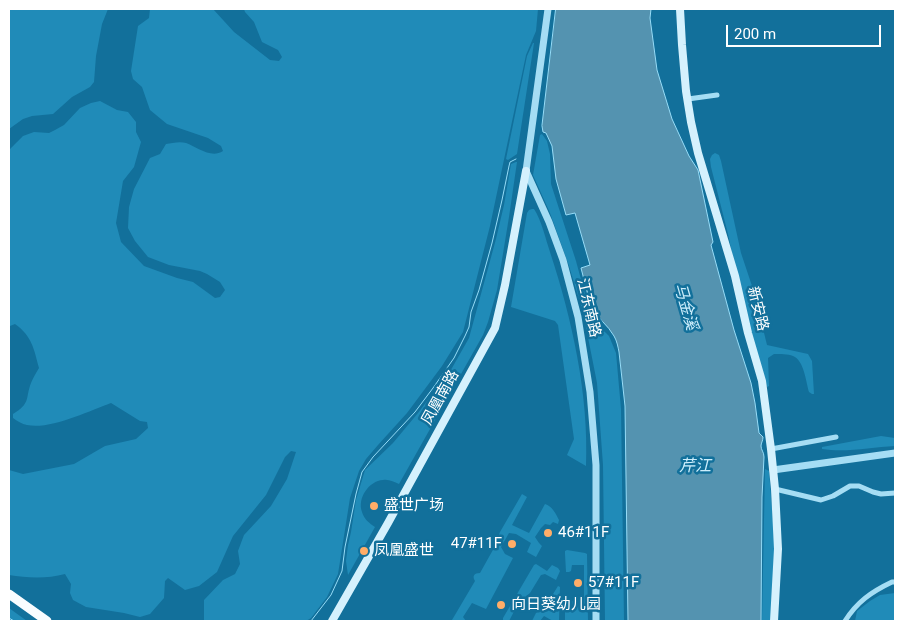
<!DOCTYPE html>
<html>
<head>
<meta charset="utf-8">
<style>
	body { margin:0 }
	#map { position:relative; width:904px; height:630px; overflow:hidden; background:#12709b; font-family:Roboto,sans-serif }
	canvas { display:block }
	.frame { position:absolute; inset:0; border:10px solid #fff; pointer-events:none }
	.scale { position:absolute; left:726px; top:25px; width:155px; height:22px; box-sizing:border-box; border:2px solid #fff; border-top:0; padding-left:6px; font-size:15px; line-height:18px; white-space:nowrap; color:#fff; -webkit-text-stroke:4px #12709b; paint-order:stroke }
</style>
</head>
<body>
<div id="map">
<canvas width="904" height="630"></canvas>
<div class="frame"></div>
<div class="scale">200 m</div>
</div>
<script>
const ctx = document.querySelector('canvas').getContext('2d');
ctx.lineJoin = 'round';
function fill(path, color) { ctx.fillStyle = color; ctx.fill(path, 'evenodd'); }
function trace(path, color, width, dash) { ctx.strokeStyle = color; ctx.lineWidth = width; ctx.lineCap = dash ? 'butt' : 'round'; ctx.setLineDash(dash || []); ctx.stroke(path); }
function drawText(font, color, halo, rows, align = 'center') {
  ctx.font = font + ' Roboto,"Noto Sans SC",sans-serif'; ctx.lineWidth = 5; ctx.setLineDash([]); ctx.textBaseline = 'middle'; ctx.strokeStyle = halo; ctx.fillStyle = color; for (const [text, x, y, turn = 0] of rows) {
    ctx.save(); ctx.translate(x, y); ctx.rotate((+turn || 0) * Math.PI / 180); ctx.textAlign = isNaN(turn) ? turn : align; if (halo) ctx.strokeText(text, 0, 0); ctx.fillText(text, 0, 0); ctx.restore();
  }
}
fill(new Path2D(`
	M9 9H108L102 24 96 56 94 82 90 87 72 97 53 114 32 116 23 119 9 129Z
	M150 9H213L234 32 270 60 279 61 282 57 278 50 262 42 254 22 245 12 244 9H538L536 31 526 55 490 226 463 332 442 366 407 413 378 445 366 459 359 471 350 498 338 574 327 597 311 618 306 621H204V600L223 580 235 574 240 564 238 551 244 535 271 506 287 479 296 452 291 451 285 457 266 495 233 536 217 572 199 586 185 590 168 578 165 581 164 598 150 614 140 617 124 613 86 607 73 600 70 593 71 584 65 574C47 579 27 578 9 575V470L23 474 74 464 105 446 136 439 148 428 147 422 140 421 111 403C89 411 50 430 27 425 22 424 17 421 13 418V414C31 403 25 399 31 383 33 378 36 373 39 368 34 349 32 336 15 324L10 326 9 328V150L23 136 34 132 49 133 55 130 64 125 80 108 91 103 100 101 117 110 128 112 136 122V132L141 142 134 167 123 181 116 223 121 242 144 266 177 278 193 282 215 298 220 297 225 290 220 282 207 274 200 271 169 265 148 257 135 241 128 228 129 207 134 189 150 158 160 154 166 144C172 143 180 141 186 143 197 147 211 159 223 151L221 146 208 138 167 124 150 110 142 87 133 79 131 71 138 26 149 18Z
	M533 43H534L517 154 508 160 506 159 527 56Z
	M542 134 547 141 550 154 551 184 576 261 590 313 595 322 609 336 616 353 621 409 624 621H605L603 465 597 383 583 312 569 266 550 213 533 175 540 135Z
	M715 153 719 155 721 161 741 253 754 292 767 345 808 354 812 361 814 394H812L809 392C806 382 804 360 793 356 788 354 780 354 774 354L768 358 769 386 767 387 765 385 739 287 728 234 711 167 710 159 712 155Z
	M516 162H517L509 217 497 290 488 322 483 335 399 484C394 482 389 479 383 480 369 481 357 498 362 512 364 519 369 523 375 527L348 575 346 561 348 545 351 532 356 500 365 470 393 443 418 413 452 368 469 338 496 239 504 205 511 164Z
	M532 209H534C541 219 546 240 550 252 572 319 589 395 586 466L567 455 574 439 558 325 555 321 511 307 527 213 529 210Z
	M881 436 895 438V446C871 447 846 453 822 449V447Z
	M765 469 769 471 773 521 775 554 772 621H762Z
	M522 494 527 497 512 525 529 533 545 504C552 506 556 514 559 520L558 524 553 522 550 525 545 524 541 528 535 537 539 543 542 546 536 557 527 552 531 543 516 534 509 533 501 547 505 554 513 558 486 609 472 603 463 617 466 621H456L452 620 475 581C472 576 474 573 480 573L494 548 500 532Z
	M567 550 585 553 587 554 588 621H585V620L565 621V601H584V565H572L571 571 569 572H566L565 554V551Z
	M536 564 547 571 552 565 558 568 560 571 556 580 545 574 541 575 530 593 519 602 509 621H503V618L534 565Z
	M558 586 560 587 559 621H553L544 616 540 621H532L536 613 545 607Z
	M895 593V621H855L857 611 870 601 880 595Z
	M9 608 27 621H9Z`), '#208bb8');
const water = new Path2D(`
	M556 9H651L650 18 657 70 672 119 689 156 698 170 713 242 711 245 734 330 751 383 755 403 759 433 763 437C763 441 761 443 761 446 761 450 764 452 764 457L762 497 761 621H628L625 406 619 352C618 347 617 341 614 336 608 325 597 318 591 307L581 268 590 265 575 213 566 215 556 179 552 146 546 133 543 132 542 126Z`);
fill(water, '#5493b0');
trace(water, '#97dcf7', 1);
trace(new Path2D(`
	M9 618 14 621
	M311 621 331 595 342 571 345 547 356 494 362 472 373 457 415 412 433 388 454 358 465 336 469 327 471 312 479 290 492 243 502 200 509 166 510 162 516 159`), '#97dcf7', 1);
trace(new Path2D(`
	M688 99 717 95
	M771 449 836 437
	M775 489 821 500 833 496 850 486H859L873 492 881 494 895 493
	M845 621C857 602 871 592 892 582H895`), '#a5ddf4', 5);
trace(new Path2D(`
	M548 9 526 171 549 222 563 260 578 317 590 392 596 465V621
	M773 470 895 453`), '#a5ddf4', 7);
trace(new Path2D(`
	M680 9 682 45 686 91 691 122 698 153 735 276 748 333 762 381 771 449 775 489 778 549 774 621
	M332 621 388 523 495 328 505 285 526 171`), '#d5f1fd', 8);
trace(new Path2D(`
	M9 594 47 621`), '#f8fcff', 9);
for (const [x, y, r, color] of [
	[374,506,5,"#ffad68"],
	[548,533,5,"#ffad68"],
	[512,544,5,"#ffad68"],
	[364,551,5,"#ffad68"],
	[578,583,5,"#ffad68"],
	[501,605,5,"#ffad68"]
]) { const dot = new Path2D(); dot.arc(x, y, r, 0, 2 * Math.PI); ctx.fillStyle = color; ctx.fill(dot); trace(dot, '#12709b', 2); }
drawText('15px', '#fff', '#12709b', [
	["江东南路",588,308,77],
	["新安路",757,309,76],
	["凤凰南路",441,398,-61]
]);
drawText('15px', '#fff', '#12709b', [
	["盛世广场",384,506],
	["46#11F",558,533],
	["47#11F",502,544,"right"],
	["凤凰盛世",374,551],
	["57#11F",588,583],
	["向日葵幼儿园",511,605]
], 'left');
drawText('italic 16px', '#cdeefc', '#12709b', [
	["马金溪",685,307,74],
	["芹江",695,467]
]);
</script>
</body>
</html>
